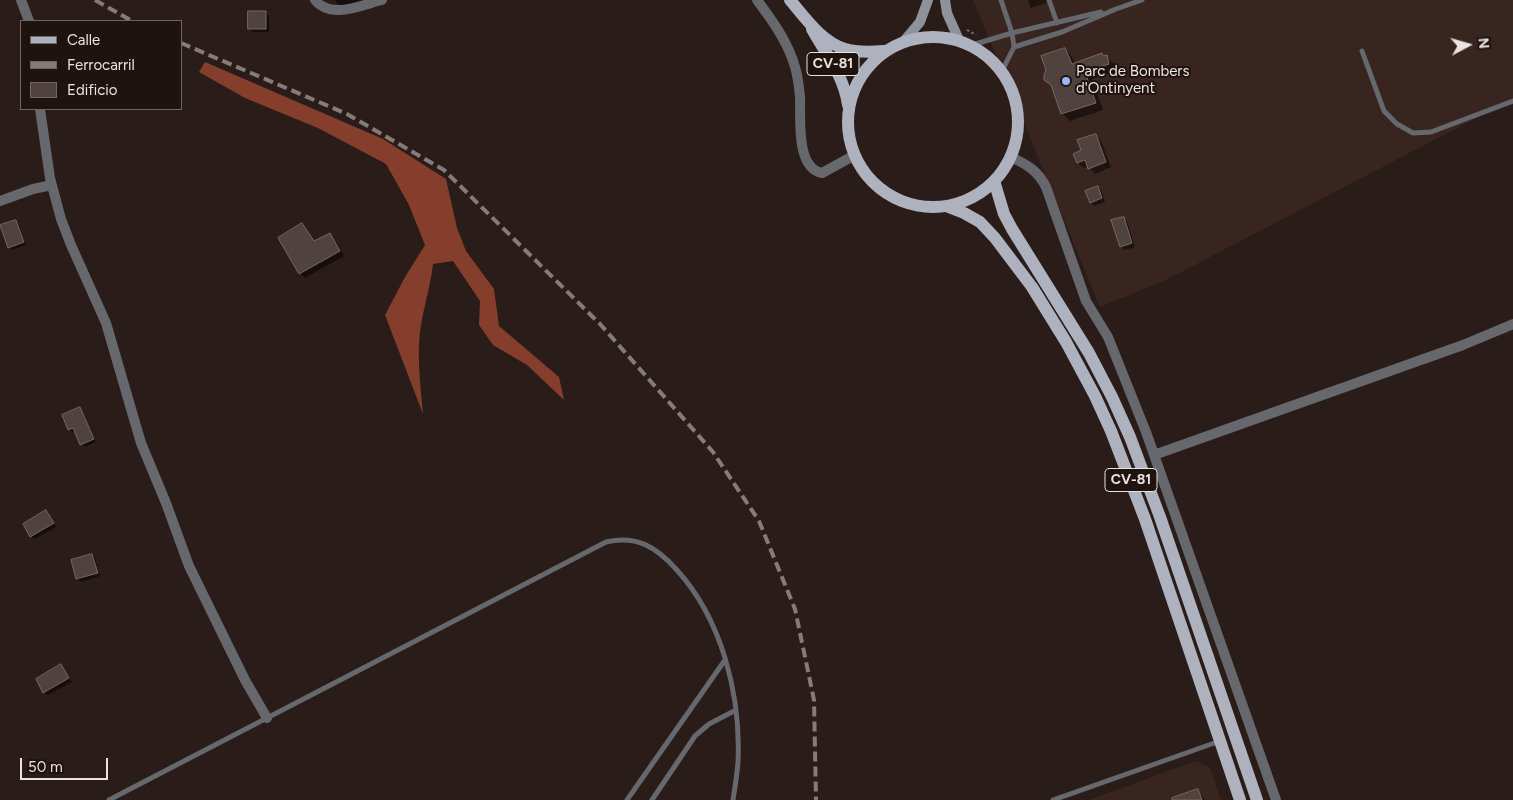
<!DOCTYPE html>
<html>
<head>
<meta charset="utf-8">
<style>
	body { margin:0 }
	#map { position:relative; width:1513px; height:800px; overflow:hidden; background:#291c19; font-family:Figtree,sans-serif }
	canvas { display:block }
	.legend { position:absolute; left:20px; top:20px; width:162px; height:90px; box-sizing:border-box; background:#1f1310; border:1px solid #716664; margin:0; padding:6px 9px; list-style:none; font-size:15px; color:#ece3e1 }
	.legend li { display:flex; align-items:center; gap:10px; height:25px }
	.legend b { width:25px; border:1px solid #716664 }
	.north { position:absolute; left:1443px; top:20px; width:50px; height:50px; -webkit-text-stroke:4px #1f1310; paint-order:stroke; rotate:84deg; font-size:14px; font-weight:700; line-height:20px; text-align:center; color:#ece3e1 }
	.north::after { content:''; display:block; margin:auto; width:18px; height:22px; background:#ece3e1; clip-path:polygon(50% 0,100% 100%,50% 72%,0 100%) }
	.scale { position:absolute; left:20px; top:758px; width:88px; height:22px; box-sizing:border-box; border:2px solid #ece3e1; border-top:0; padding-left:6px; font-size:15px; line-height:18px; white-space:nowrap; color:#ece3e1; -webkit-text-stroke:4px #1f1310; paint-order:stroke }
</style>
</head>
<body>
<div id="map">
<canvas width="1513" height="800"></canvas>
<ul class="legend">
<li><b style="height:6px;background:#aeb2be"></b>Calle</li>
<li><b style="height:6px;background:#867b78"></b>Ferrocarril</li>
<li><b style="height:14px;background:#50423e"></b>Edificio</li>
</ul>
<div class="north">N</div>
<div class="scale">50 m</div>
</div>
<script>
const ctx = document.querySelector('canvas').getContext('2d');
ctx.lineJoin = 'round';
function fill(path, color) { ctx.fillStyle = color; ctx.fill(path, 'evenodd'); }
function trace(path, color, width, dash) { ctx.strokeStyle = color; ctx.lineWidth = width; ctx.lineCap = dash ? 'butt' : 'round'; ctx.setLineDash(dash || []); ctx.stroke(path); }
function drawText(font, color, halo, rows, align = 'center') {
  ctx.font = font + ' Figtree,sans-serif'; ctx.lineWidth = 4; ctx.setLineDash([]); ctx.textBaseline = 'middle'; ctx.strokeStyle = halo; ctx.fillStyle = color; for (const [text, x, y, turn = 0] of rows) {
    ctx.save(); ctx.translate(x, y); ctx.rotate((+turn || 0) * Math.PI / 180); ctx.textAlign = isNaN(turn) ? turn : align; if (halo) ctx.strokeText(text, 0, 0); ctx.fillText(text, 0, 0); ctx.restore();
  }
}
fill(new Path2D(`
	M973 0H1513V99L1164 281 1100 307Z
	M1195 761 1210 767 1221 800H1089Z`), '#382520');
fill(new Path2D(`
	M205 62 383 139 446 179 457 228 466 251 494 289 499 326 559 377 564 400 527 365 493 345 479 325 480 301 453 261 433 264C430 291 420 317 419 344 418 367 421 391 423 414L385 315 405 277 425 245 409 205 386 164 318 128 245 98 199 72Z`), '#853e2c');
fill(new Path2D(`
	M335 0H367L341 8Z
	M1028 0H1047L1046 3 1031 8Z
	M265 12 269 16V32H253L249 29Z
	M1065 49 1072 57 1075 64 1106 57 1114 64 1116 71 1092 79 1103 110 1070 121 1063 114 1053 87 1045 80Z
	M1095 135 1101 141 1111 167 1095 174 1089 166 1084 168 1078 163 1075 154 1083 151Z
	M1098 187 1101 190 1105 202 1094 206 1091 202Z
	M1123 218 1127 221 1135 247 1125 250 1121 247Z
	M16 221 19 224 26 245 12 250 9 247Z
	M302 224 315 242 329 234 334 239 344 256 305 278 300 273Z
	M80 409 83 412 96 442 85 447 81 444 76 431 73 432 69 429Z
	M46 512 56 527 35 539 31 536Z
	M92 555 95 558 100 576 81 582 77 578Z
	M61 665 72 682 48 695 44 692Z
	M1198 791 1205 800H1171Z`), '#0007');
const building = new Path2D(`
	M248 11H266V29H248Z
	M1065 48 1072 64 1102 53 1103 56 1107 55 1109 64 1085 72 1096 103 1061 114 1051 85 1044 80V75L1046 70 1041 56Z
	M1096 134 1106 162 1088 169 1085 160 1077 163 1073 154 1081 150 1077 140Z
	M1098 186 1102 198 1090 203 1085 191Z
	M1124 217 1132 243 1120 247 1111 220Z
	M16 220 24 242 8 248 0 225Z
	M302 223 314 241 330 233 340 251 299 274 278 238Z
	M80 407 94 439 80 445 73 428 68 430 62 415Z
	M46 510 54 523 30 537 23 524Z
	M92 554 98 573 76 579 71 560Z
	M61 664 69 678 43 693 36 679Z
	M1198 789 1202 800H1172V798Z`);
fill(building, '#50423e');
trace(building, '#766763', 1);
trace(new Path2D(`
	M967 30 976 35`), '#7a6e6c', 2, [2.5, 2.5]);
trace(new Path2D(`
	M1001 0 1012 33 1014 47
	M1049 0 1057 23
	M972 45 1012 33 1101 12
	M1362 51 1384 111 1397 124 1413 133 1431 132 1513 101
	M1002 71 1014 47 1062 32 1116 9 1142 0
	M109 800 606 542C637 535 656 547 676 569 722 619 741 695 738 762 737 775 735 787 733 800
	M627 800 725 660
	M652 800 695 736 709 724 736 710
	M1053 800 1220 741`), '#66686e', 5);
trace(new Path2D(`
	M21 0 29 21
	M315 0C331 20 361 5 382 0
	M757 0C772 20 788 42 795 67 798 76 799 87 800 97 801 116 795 168 822 173L855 155
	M40 109 50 178 61 219 71 245 106 323 141 443 166 503 189 566 245 680 267 718
	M1011 157C1028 165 1038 171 1046 187L1086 301 1108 337 1146 432 1276 800
	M0 201 33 189 52 185
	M1154 455 1463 345 1513 324`), '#66686e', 10);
trace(new Path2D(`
	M945 0 947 13 959 40
	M904 41 920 22 928 0`), '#8f929b', 10);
trace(new Path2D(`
	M790 0C805 18 822 42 845 49 857 53 872 52 884 51
	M812 29C826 54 844 76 848 105
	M848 122a85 85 0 1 1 170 0a85 85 0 1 1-170 0Z
	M995 184 1004 214 1012 229 1089 353 1112 397 1130 437 1160 517 1257 800
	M946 206 964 213 980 222 995 238 1032 287 1066 342 1095 396 1111 431 1145 519 1240 800`), '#aeb2be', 12);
trace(new Path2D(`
	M95 0 132 21
	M181 43 347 114 444 170 600 324 713 452 759 521 795 609 814 700 816 800`), '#867b78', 4, [10, 5]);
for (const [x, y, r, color] of [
	[1066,81,5,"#9bb5fd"]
]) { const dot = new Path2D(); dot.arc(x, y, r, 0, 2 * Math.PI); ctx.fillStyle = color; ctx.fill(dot); trace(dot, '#1f1310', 2); }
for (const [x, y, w] of [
	[833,64,52],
	[1131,480,52]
]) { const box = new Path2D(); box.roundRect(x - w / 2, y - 11.5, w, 23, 4); ctx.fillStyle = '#1f1310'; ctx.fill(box); trace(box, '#ece3e1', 1); }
drawText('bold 14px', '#ece3e1', null, [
	["CV-81",833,64],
	["CV-81",1131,480]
]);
drawText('15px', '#ece3e1', '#1f1310', [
	["Parc de Bombers",1076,72],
	["d'Ontinyent",1076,89]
], 'left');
</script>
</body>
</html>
